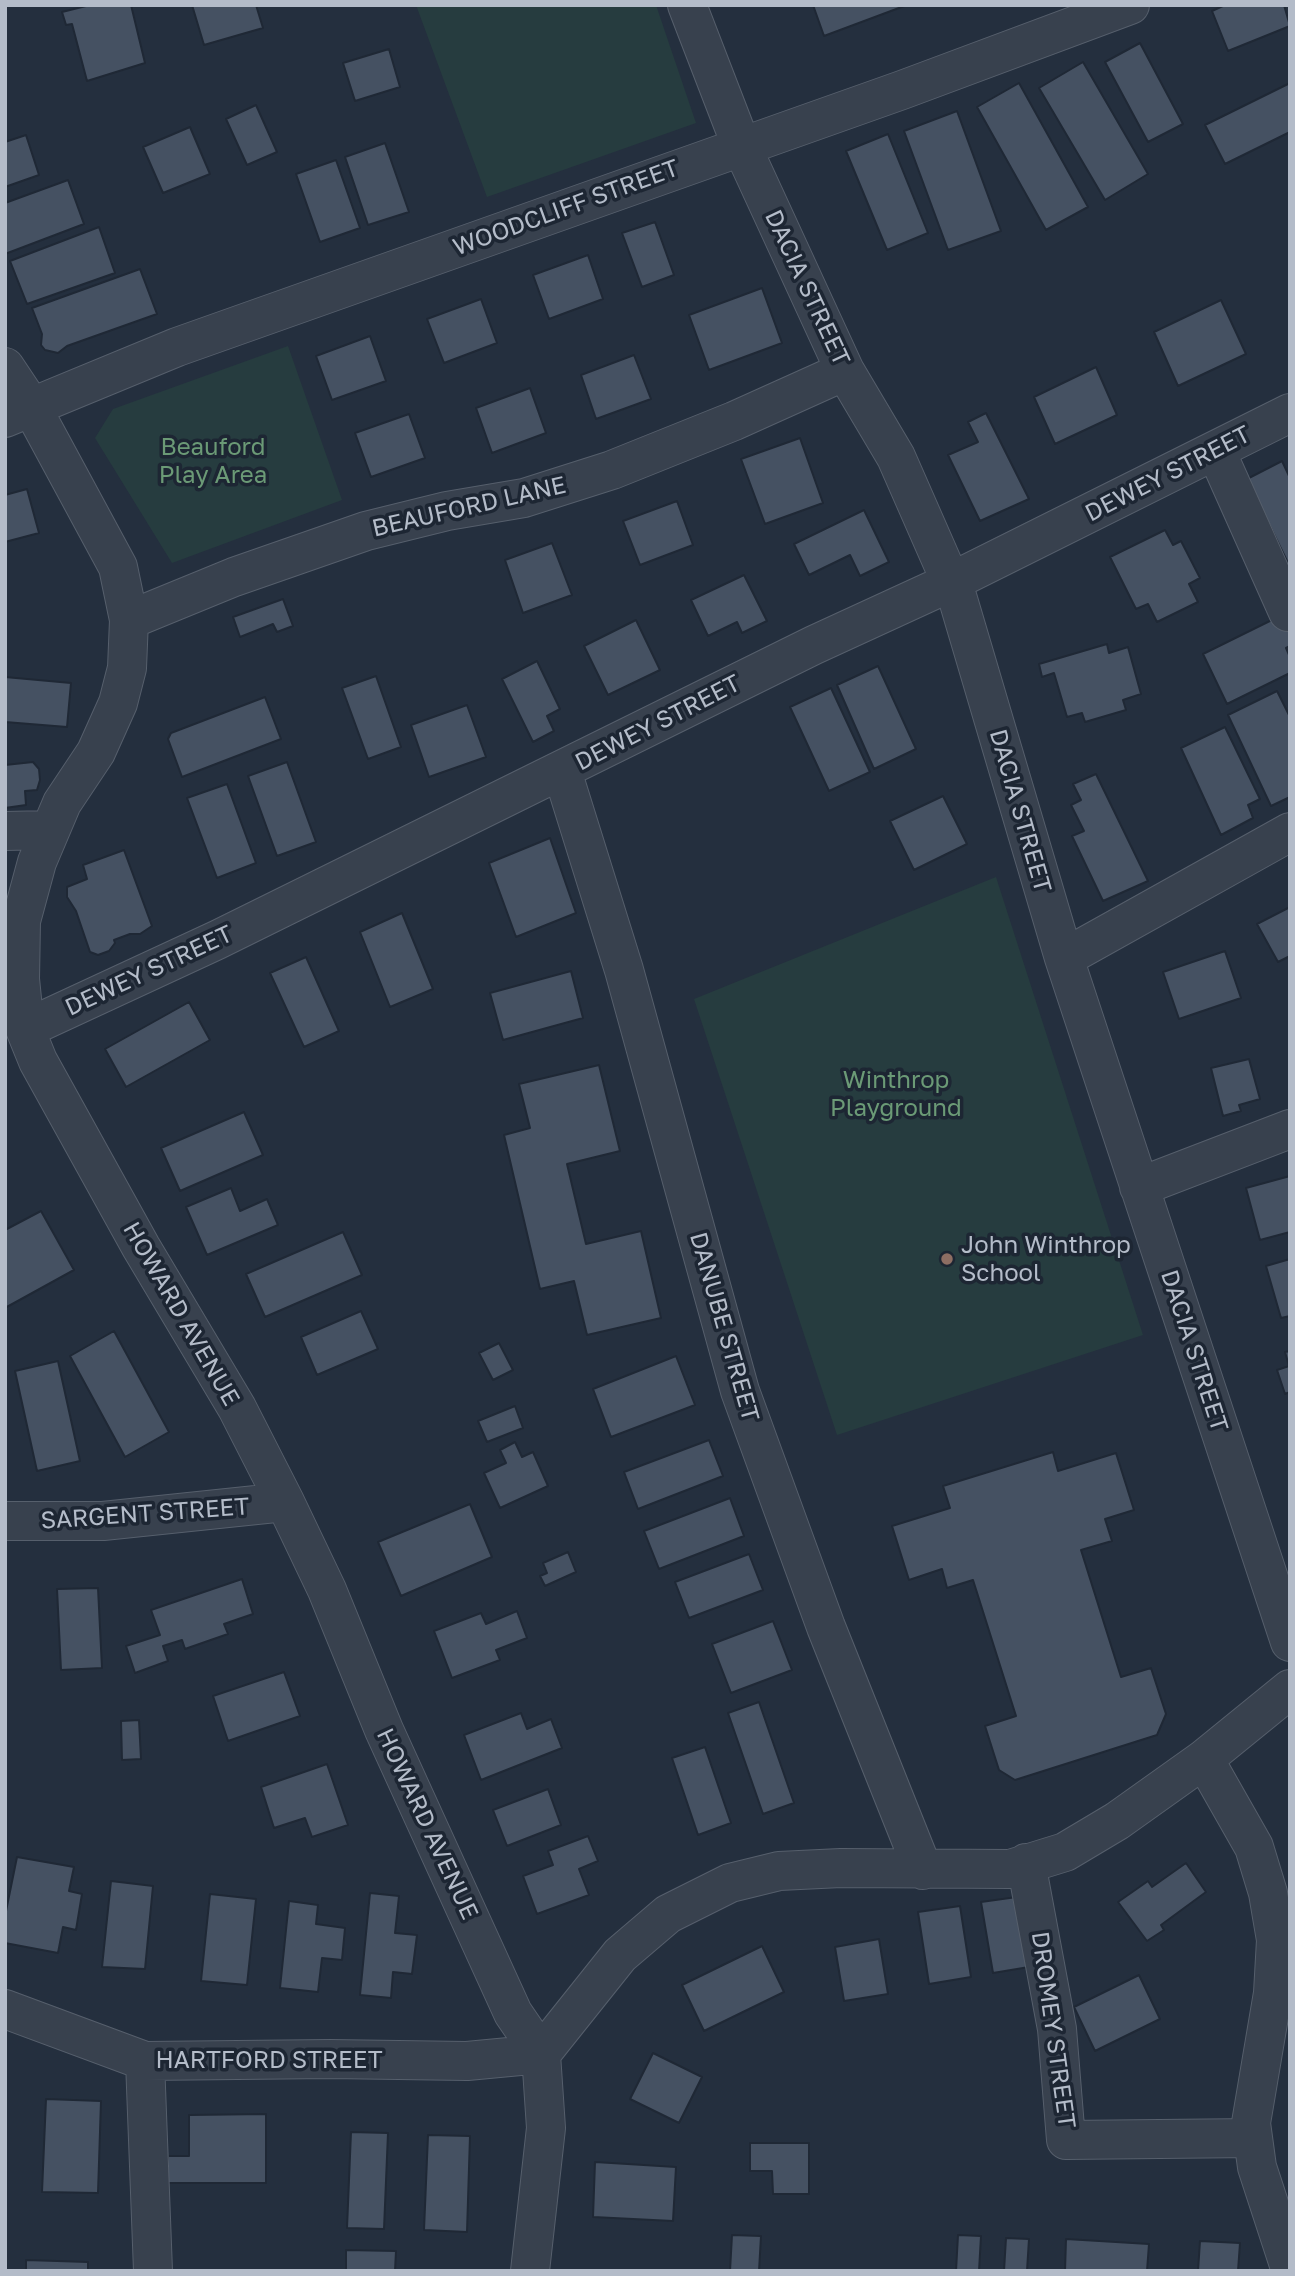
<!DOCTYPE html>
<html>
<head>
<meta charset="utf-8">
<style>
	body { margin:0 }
	#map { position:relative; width:1295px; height:2276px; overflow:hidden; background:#242f3e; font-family:"Golos Text",sans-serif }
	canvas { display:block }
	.frame { position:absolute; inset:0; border:7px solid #b4bcc9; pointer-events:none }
</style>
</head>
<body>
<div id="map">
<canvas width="1295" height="2276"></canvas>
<div class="frame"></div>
</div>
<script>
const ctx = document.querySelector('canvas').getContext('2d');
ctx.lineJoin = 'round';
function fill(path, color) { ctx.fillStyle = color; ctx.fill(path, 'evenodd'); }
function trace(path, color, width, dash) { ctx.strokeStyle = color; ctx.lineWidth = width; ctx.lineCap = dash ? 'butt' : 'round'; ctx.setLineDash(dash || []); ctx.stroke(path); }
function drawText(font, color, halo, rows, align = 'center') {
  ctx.font = font + ' "Golos Text",sans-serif'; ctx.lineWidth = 7; ctx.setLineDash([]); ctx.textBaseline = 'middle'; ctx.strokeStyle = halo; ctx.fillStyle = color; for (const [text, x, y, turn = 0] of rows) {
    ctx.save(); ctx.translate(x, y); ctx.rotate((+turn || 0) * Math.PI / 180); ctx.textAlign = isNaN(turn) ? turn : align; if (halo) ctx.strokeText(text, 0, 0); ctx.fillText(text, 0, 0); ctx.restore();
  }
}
fill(new Path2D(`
	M416 5H656L696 123 487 197Z
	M288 346 342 500 172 563 95 438 113 409Z
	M996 877 1143 1335 837 1435 694 999Z`), '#263c3f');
const building = new Path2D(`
	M90 5H131L145 63 87 81 72 24 66 25 62 12Z
	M192 5H256L263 28 204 45Z
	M813 5H907L824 36Z
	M1225 5H1284L1290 26 1228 51 1212 11Z
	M1140 43 1183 124 1148 142 1105 62Z
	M389 49 400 87 355 101 343 63Z
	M1083 62 1148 174 1105 200 1039 88Z
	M1019 83 1088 207 1046 230 977 107Z
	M1290 83V132L1225 164 1205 125Z
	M256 105 277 152 247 165 226 119Z
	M957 111 1001 231 948 250 904 131Z
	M190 127 210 174 163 193 143 147Z
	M888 134 928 233 887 250 846 151Z
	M26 135 39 175 5 187V142Z
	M385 143 409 212 368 225 345 157Z
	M336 160 360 228 320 242 296 174Z
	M68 180 84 224 5 254V203Z
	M655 222 674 275 642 287 622 233Z
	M99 227 115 273 27 304 10 261Z
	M588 255 603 299 549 319 533 275Z
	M140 269 157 314 67 346 58 353 45 350 41 345 42 334 32 308Z
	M762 288 782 343 709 370 689 315Z
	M481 299 497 343 444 363 427 319Z
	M1221 300 1246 354 1178 386 1154 332Z
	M370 336 386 381 332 400 316 356Z
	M634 355 651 399 596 419 581 375Z
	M1096 367 1117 415 1055 444 1034 397Z
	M530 388 546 433 492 453 476 408Z
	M986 413 1029 499 980 521 948 455 978 442 968 422Z
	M409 414 425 458 371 477 355 433Z
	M800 438 823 503 765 524 741 459Z
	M1282 461 1290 478V567L1247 479Z
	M27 489 39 533 5 542V495Z
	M677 501 693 545 640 565 623 521Z
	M864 510 889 562 860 576 850 555 809 575 794 544Z
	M1165 530 1173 545 1181 541 1200 578 1189 584 1198 602 1157 622 1148 604 1136 609 1110 557Z
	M552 543 572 595 523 613 505 560Z
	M744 575 767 621 742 633 737 622 708 636 691 600Z
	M283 599 293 626 277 632 273 624 240 637 233 617Z
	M1288 612 1290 646 1286 648 1290 657V673L1227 704 1203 654Z
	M636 620 660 670 608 695 584 646Z
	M1107 644 1109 653 1128 647 1141 694 1123 700 1126 710 1085 722 1082 713 1067 717 1054 673 1042 677 1039 664Z
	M537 661 560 709 547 716 554 731 533 742 502 679Z
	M878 666 916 749 874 769 837 685Z
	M376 676 401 747 368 759 342 688Z
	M5 677 71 683 67 727 5 722Z
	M831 688 870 772 829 791 790 707Z
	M1277 691 1290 717V797L1271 806 1228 715Z
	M265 697 281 739 182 777 168 739 171 733Z
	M467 705 486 757 429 777 411 725Z
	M1225 727 1260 799 1248 805 1253 818 1221 835 1181 748Z
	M33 762 39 769 40 780 37 790 25 791 26 805 5 808V765Z
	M287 762 316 842 277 856 248 776Z
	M1096 774 1148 881 1103 901 1072 836 1084 831 1071 805 1081 800 1073 784Z
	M227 784 256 863 217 878 187 798Z
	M943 796 967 844 914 870 890 821Z
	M550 838 576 913 516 937 489 863Z
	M124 850 152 926 140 934H130L114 940 115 943 109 951 98 955 90 952 76 911 67 897V887L87 879 83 865Z
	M1290 907V956L1278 962 1257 924Z
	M402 913 433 989 390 1007 360 932Z
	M1225 951 1241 998 1179 1019 1163 972Z
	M306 957 339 1031 304 1047 270 973Z
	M571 971 583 1018 503 1040 490 993Z
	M189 1002 210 1040 126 1087 105 1049Z
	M1249 1059 1260 1099 1239 1105 1241 1111 1223 1116 1211 1068Z
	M599 1065 620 1151 567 1164 586 1244 641 1231 661 1318 587 1335 574 1281 540 1289 504 1135 530 1128 519 1084Z
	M244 1112 263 1155 180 1191 161 1148Z
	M1290 1176V1232L1260 1240 1246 1188Z
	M231 1188 240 1211 267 1199 278 1225 207 1255 186 1207Z
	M41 1211 74 1270 5 1308V1230Z
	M343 1232 362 1275 265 1317 246 1274Z
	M1290 1259V1316L1281 1318 1266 1266Z
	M361 1311 378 1349 317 1375 301 1337Z
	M114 1331 169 1432 125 1457 70 1356Z
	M499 1343 513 1370 493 1380 479 1353Z
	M1290 1351V1392L1285 1394 1277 1370 1289 1366 1285 1352Z
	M676 1356 695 1405 611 1437 593 1389Z
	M58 1361 80 1461 37 1471 15 1371Z
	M515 1406 523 1428 487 1442 478 1421Z
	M709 1440 723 1476 638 1509 624 1472Z
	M515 1442 522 1457 533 1452 548 1486 500 1508 484 1473 506 1463 500 1450Z
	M1053 1452 1058 1471 1116 1453 1134 1510 1105 1519 1112 1541 1081 1550 1121 1677 1151 1668 1166 1714 1157 1735 1015 1780 999 1770 985 1726 1016 1716 973 1580 947 1588 942 1569 909 1580 892 1526 950 1508 943 1486Z
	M730 1498 744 1536 659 1569 644 1531Z
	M470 1504 492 1557 401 1596 378 1542Z
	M568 1552 576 1572 545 1586 540 1576 547 1573 543 1563Z
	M749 1554 763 1590 689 1618 675 1582Z
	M242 1579 253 1614 224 1624 228 1634 185 1649 182 1640 163 1646 168 1661 135 1673 126 1646 160 1635 151 1610Z
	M98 1588 102 1668 61 1670 57 1589Z
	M517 1611 527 1638 496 1650 500 1660 452 1678 434 1631 481 1613 486 1624Z
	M773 1621 792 1670 731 1693 712 1644Z
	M284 1672 300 1716 228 1741 213 1696Z
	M759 1702 794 1803 763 1814 728 1713Z
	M521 1713 527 1729 551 1719 562 1748 481 1780 464 1735Z
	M139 1720 141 1759 122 1760 121 1721Z
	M705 1747 731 1823 698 1835 672 1758Z
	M327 1764 348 1825 312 1837 305 1818 274 1828 261 1787Z
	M548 1789 561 1825 507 1846 493 1810Z
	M588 1836 598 1861 579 1869 589 1895 537 1914 523 1876 553 1865 548 1851Z
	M17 1857 74 1867 69 1891 82 1894 76 1930 63 1927 58 1953 5 1943V1916Z
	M1186 1863 1206 1892 1161 1925 1164 1930 1147 1941 1118 1902 1148 1881 1152 1887Z
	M111 1881 153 1886 145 1969 102 1967Z
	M370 1893 399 1896 395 1933 417 1935 412 1974 393 1972 391 1998 360 1995Z
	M210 1894 256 1899 247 1985 201 1981Z
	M1024 1896 1035 1966 993 1973 981 1902Z
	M289 1901 318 1905 316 1924 345 1928 342 1960 322 1958 318 1992 280 1988Z
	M960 1906 971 1977 929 1984 918 1912Z
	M879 1939 888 1994 844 2001 835 1947Z
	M762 1946 784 1992 704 2031 682 1985Z
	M1139 1975 1160 2019 1095 2051 1074 2007Z
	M653 2053 702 2077 679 2123 630 2099Z
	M46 2099 101 2101 98 2193 42 2192Z
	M266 2114V2183H167L168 2156H189V2115Z
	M351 2132 388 2133 384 2229 347 2228Z
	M428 2135 470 2136 467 2232 424 2230Z
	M750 2143H809V2194H773L772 2171H750Z
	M595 2162 676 2167 673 2221 593 2217Z
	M732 2235 761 2236 759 2271H730Z
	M958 2235 981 2236 979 2271H956Z
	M1006 2238 1029 2239 1027 2271H1004Z
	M1066 2239 1149 2244 1147 2271H1065Z
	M1200 2241 1240 2243 1238 2271H1198Z
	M346 2250 396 2251 395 2271H346Z
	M26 2260 88 2262V2271H26Z`);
fill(building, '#455162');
trace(building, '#1f2835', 2);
const minor = new Path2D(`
	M687 5 741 145 845 371 896 457 957 596 1064 958 1290 1642
	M5 367 31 406 118 567 129 620 127 668 118 703 96 752 62 803 37 862 21 921 20 979 25 1029 38 1061 141 1247 237 1408 285 1502 327 1590 384 1730 513 2013 541 2054 546 2128 530 2271
	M5 418 177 347 902 90 1130 5
	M1216 451 1288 612
	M129 620 234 577 366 531 447 511 524 498 612 470 734 421 845 371
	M562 771 624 970 740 1391 826 1627 923 1870
	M5 831 50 830
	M1064 958 1290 832
	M25 1029 217 940 814 645 951 582 1290 413
	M1139 1187 1290 1129
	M5 1521H103L285 1502
	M1204 1759 1254 1847 1268 1893 1276 1940 1273 1993 1251 2123 1257 2167 1290 2268
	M1026 1863 1057 2029 1066 2140 1253 2138
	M5 2009 145 2061 330 2059 467 2061 541 2054 620 1955 668 1914 730 1883 779 1871 841 1868 1010 1869 1065 1852 1117 1821 1204 1759 1290 1689
	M145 2061 153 2271`);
trace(minor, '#565f6c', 40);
trace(minor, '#38414e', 38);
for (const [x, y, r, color] of [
	[947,1259,7,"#8d6e63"]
]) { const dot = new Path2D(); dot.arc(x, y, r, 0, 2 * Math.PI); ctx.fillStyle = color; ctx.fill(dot); trace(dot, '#1d2633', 2.5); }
drawText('24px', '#b4bcc9', '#1d2633', [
	["WOODCLIFF STREET",566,208,-20],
	["DACIA STREET",807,288,65],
	["DEWEY STREET",1168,474,-27],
	["BEAUFORD LANE",469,507,-13],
	["DEWEY STREET",658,723,-27],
	["DACIA STREET",1020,811,74],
	["DEWEY STREET",149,971,-25],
	["HOWARD AVENUE",181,1314,60],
	["DANUBE STREET",724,1327,74],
	["DACIA STREET",1194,1351,72],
	["SARGENT STREET",145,1514,-4],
	["HOWARD AVENUE",427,1824,65],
	["DROMEY STREET",1053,2030,82],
	["HARTFORD STREET",269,2060]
]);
drawText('24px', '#6b9a76', '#1d2633', [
	["Beauford",213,447],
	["Play Area",213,475],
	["Winthrop",896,1080],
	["Playground",896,1108]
]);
drawText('24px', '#b4bcc9', '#1d2633', [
	["John Winthrop",961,1245],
	["School",961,1273]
], 'left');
</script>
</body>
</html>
